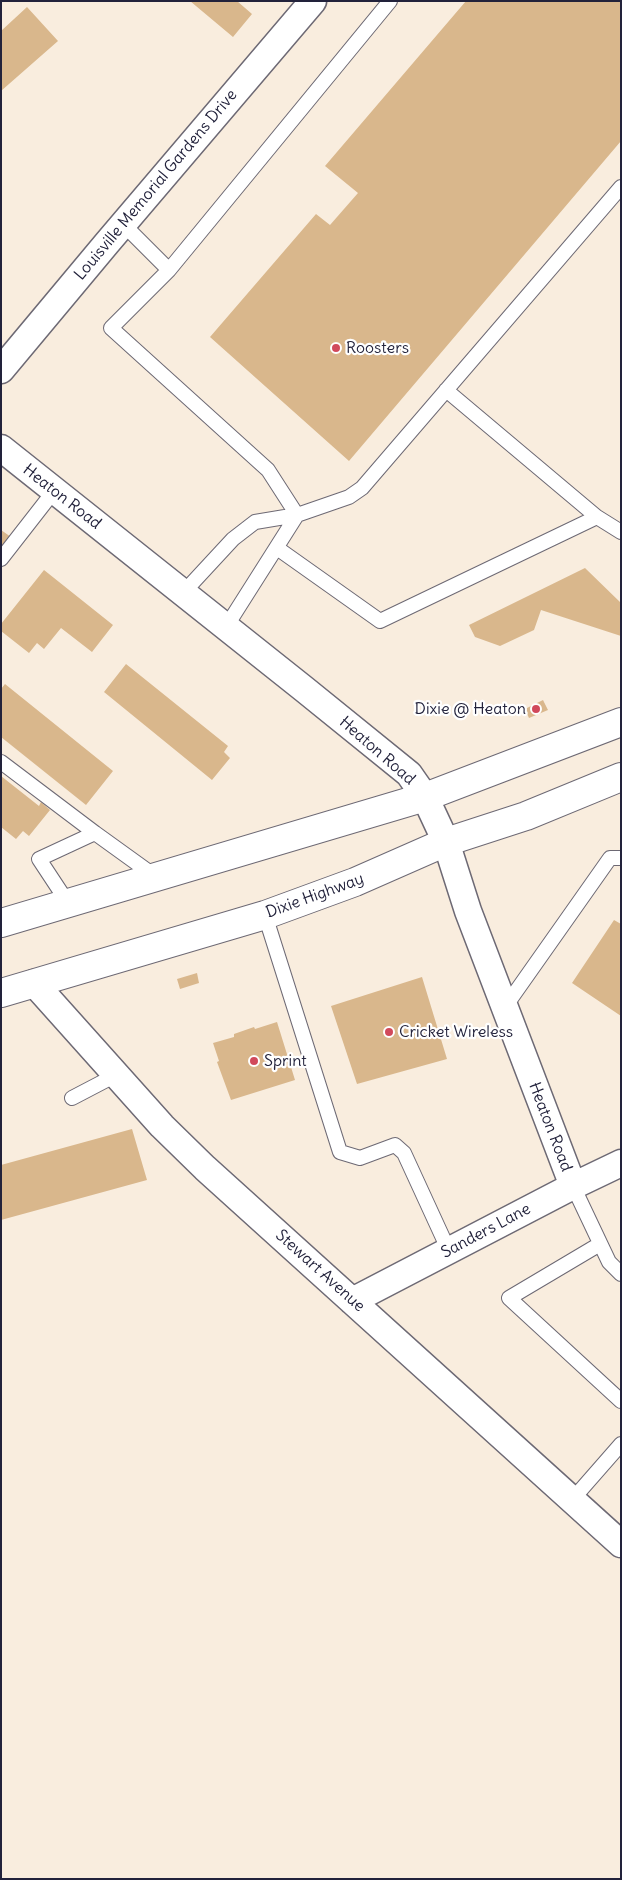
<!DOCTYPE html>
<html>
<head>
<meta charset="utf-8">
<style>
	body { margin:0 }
	#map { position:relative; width:622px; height:1880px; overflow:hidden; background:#f9edde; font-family:Delius,sans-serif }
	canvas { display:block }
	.frame { position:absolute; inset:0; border:2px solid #22223b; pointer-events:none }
</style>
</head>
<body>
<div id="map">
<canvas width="622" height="1880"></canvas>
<div class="frame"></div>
</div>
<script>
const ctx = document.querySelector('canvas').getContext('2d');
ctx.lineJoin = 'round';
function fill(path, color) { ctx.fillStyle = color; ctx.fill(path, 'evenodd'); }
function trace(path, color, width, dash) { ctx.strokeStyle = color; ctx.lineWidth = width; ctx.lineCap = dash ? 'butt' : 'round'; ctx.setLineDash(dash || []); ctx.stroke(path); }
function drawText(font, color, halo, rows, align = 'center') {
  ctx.font = font + ' Delius,sans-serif'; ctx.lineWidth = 4.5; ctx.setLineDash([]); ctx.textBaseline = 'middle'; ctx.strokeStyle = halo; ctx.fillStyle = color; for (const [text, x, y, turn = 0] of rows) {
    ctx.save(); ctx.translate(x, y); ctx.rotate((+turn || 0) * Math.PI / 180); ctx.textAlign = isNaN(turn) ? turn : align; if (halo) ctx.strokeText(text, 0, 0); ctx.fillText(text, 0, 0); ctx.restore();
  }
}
fill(new Path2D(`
	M190 1H237L252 14 233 37Z
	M466 1H621V141L349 461 210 337 316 214 330 225 358 193 325 166Z
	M27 7 58 41 1 91V31Z
	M1 530 11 537 1 549Z
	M585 568 621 603V636L541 610 534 630 500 646 475 637 469 625Z
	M44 570 113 625 92 652 61 628 44 649 37 643 29 653 1 631V624Z
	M126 664 228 746 224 752 230 758 212 780 104 692Z
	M5 684 113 771 86 805 1 737V689Z
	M543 700 548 710 529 718 525 709Z
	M1 776 39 806 41 802 50 810 29 836 23 831 16 839 1 827Z
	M614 920 621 924V1016L572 983Z
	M197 973 199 983 180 989 177 979Z
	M422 977 447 1059 357 1084 331 1006Z
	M277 1022 295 1080 231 1100 217 1062 219 1061 213 1043 234 1037V1034L254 1027 255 1029Z
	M132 1129 147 1180 1 1220V1165Z`), '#d9b78c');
const lane = new Path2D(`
	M390 1 169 270 111 328 268 470 297 515 349 497 362 488 621 187
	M123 224 169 270
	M446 390 597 517 621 532
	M277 548 380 621 597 517
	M1 559 54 491
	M183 593 233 539 255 522 297 515 226 627
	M1 762 95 833
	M68 903 39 859 95 833 156 877
	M265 915 340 1152 360 1158 395 1145 404 1153 449 1251
	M505 1007 610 858H621
	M72 1098 116 1075
	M573 1186 609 1262 621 1274
	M600 1244 509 1298 621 1401
	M572 1500 621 1444`);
const street = new Path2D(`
	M1 370 107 243 313 1
	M1 448 304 689 409 774 425 797 446 842 468 911 573 1186
	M34 983 162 1126 205 1168 621 1544
	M352 1301 573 1186 621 1163`);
const primary = new Path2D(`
	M1 923 425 797 621 722
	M1 993 265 915 355 882 446 842 526 816 621 777`);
trace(lane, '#6d6974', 16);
trace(street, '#6d6974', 29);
trace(primary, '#6d6974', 30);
trace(lane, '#fff', 14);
trace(street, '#fff', 26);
trace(primary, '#fff', 28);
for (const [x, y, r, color] of [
	[336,348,5,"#d1495b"],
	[536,709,5,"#d1495b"],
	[389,1032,5,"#d1495b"],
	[254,1061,5,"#d1495b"]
]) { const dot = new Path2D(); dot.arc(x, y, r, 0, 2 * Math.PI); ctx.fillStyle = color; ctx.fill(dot); trace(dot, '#fff', 2); }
drawText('16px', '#22223b', '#fff', [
	["Louisville Memorial Gardens Drive",156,185,-50],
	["Heaton Road",62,497,38],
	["Heaton Road",377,751,41],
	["Dixie Highway",315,896,-20],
	["Heaton Road",550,1127,69],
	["Sanders Lane",486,1231,-28],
	["Stewart Avenue",320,1271,42]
]);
drawText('16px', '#22223b', '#fff', [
	["Roosters",346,348],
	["Dixie @ Heaton",526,709,"right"],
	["Cricket Wireless",399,1032],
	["Sprint",264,1061]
], 'left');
</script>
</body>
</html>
